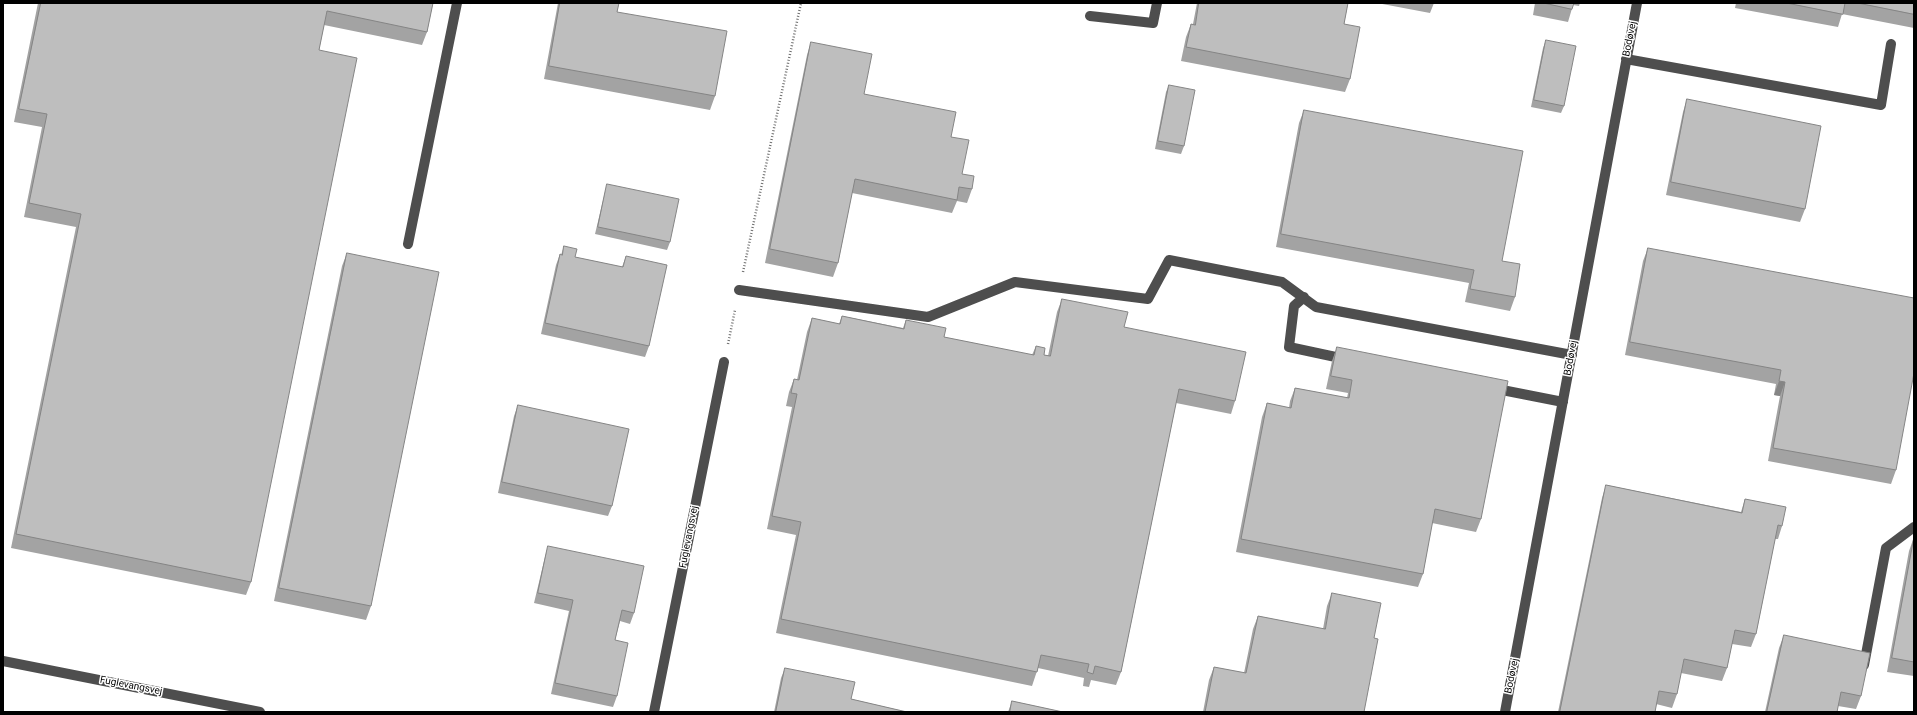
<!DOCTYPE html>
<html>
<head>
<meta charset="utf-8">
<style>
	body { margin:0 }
	#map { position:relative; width:1917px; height:715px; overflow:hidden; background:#fff; font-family:Roboto,sans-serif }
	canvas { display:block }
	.frame { position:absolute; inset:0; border:4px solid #000; pointer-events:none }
</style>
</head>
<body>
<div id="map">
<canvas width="1917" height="715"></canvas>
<div class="frame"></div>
</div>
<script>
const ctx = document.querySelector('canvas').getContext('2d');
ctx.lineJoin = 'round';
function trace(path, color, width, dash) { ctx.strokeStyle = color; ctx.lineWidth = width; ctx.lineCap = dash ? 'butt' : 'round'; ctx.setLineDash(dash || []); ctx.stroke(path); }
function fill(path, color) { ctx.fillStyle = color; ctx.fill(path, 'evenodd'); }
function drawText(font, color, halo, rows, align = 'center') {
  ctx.font = font + ' Roboto,sans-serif'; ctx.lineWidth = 3; ctx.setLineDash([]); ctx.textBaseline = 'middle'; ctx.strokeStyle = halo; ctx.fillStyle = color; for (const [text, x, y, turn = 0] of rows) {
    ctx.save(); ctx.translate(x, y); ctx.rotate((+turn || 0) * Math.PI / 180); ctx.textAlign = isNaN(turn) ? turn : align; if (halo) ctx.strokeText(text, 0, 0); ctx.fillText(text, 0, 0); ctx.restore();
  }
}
trace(new Path2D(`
	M743 272 801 3
	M728 344 735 310`), '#707070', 2.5, [1, 2]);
trace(new Path2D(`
	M1090 16 1153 23 1157 3
	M1626 59 1881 105 1891 44
	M408 244 457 3
	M739 290 928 317 1015 282 1148 299 1169 260 1282 282 1316 307 1572 355
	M1304 297 1294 306 1289 347 1345 359
	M1492 388 1563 402
	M3 661 260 712
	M1864 665 1886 548 1914 527
	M654 712 724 362
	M1505 712 1637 3`), '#4e4e4e', 10);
fill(new Path2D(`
	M38 3H433L427 32 422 45 324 25 319 50 251 582 246 595 11 548 76 227 24 217 42 127 14 122Z
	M558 3H619L617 12 715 96 710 110 544 79Z
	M1197 3H1348L1344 24 1350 79 1345 92 1181 61 1186 37 1191 24H1193Z
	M1377 3H1434L1430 13Z
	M1535 3H1580L1579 6 1573 5 1568 22 1533 15Z
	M1736 3H1914V28L1842 14 1838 27 1735 8Z
	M1546 40 1564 106 1561 113 1531 107 1543 48Z
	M811 42 864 94 951 137 962 174 972 189 967 203 957 201 952 213 852 193 838 263 833 277 765 263 807 55Z
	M1169 85 1184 146 1181 154 1155 149 1166 92Z
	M1687 99 1805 209 1800 222 1666 195 1683 112Z
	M1304 110 1502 261 1515 297 1510 311 1465 302 1469 283 1276 247 1299 123Z
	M607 184 670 242 667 250 595 234 605 192Z
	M564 246 575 257 622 267 626 256 649 346 645 357 541 334 556 265 560 254 561 255Z
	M1648 248 1896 470 1891 484 1768 461 1780 396 1774 395 1776 384 1625 355 1643 261Z
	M347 253 371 606 366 620 274 601 342 266Z
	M1062 299 1124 327 1235 401 1231 414 1176 403 1121 672 1116 685 1091 680 1089 687 1083 686 1084 678 1038 668 1032 686 776 633 796 535 767 529 792 407 786 406 789 392 794 379 797 380 807 332 812 318 839 324 842 316 903 328 906 320 944 337 1032 355 1036 346 1044 355 1048 356 1057 312Z
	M1337 347 1481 519 1476 532 1432 523 1423 574 1418 587 1236 552 1262 417 1267 403 1289 408 1290 401 1295 388 1347 398 1348 393 1326 389 1332 361Z
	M518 405 612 506 608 516 498 493 514 416Z
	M1606 485 1741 512 1745 499 1782 526 1778 539H1775L1756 634 1751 647 1732 644 1727 668 1722 681 1681 673 1677 694 1672 708 1656 704 1655 712H1558L1602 498Z
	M1914 537V676L1887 672 1909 551Z
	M548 546 634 613 630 624 620 621 615 640 617 696 613 707 551 694 569 611 534 603 545 557Z
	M1332 593 1374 638 1364 712H1203L1209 680 1214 667 1244 673 1253 629 1258 616 1323 629 1327 606Z
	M1784 635 1861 696 1856 709 1838 706 1837 712H1765L1779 648Z
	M785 668 851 699 907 712H774L781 678Z
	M1012 701 1063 712H1008Z`), '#a3a3a3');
fill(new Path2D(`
	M1779 381 1785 382 1780 396 1774 395Z`), '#858585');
const building = new Path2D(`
	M41 3H433L427 32 327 11 319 50 357 58 251 582 16 534 81 214 29 203 47 114 19 109Z
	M560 3H619L617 12 727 31 715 96 549 66Z
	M1199 3H1348L1344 24 1360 27 1350 79 1186 47 1191 24 1195 25Z
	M1544 3H1574L1572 9Z
	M1787 3H1845L1843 14Z
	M1858 3H1914V14Z
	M1546 40 1576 46 1564 106 1534 100Z
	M811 42 872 54 864 94 956 112 951 137 969 140 962 174 974 176 972 189 959 187 957 200 855 179 838 263 770 249Z
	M1169 85 1195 90 1184 146 1158 141Z
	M1687 99 1821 126 1805 209 1671 182Z
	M1304 110 1523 151 1502 261 1520 264 1515 297 1470 289 1474 270 1281 234Z
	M607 184 679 199 670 242 598 227Z
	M564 246 577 249 575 257 623 267 626 256 667 265 649 346 545 323 560 254 562 255Z
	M1648 248 1914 298V373L1896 470 1773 448 1785 382 1779 381 1781 370 1630 342Z
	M347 253 439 272 371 606 279 588Z
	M1062 299 1128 312 1124 327 1246 352 1235 401 1179 389 1121 672 1095 666 1093 674 1087 672 1089 664 1041 655 1037 672 781 619 801 522 772 516 797 394 791 393 794 379 799 380 812 318 840 324 842 316 904 329 906 320 946 328 944 337 1034 355 1036 346 1045 348 1044 355 1050 356Z
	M1337 347 1508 381 1481 519 1435 509 1423 574 1241 539 1267 403 1291 408 1295 388 1349 398 1352 380 1331 376Z
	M518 405 629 429 612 506 502 482Z
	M1606 485 1742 513 1745 499 1786 507 1782 526 1778 525 1756 634 1735 630 1727 668 1684 659 1677 694 1659 691 1655 712H1560Z
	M1914 537V662L1892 658Z
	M548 546 644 566 634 613 622 610 615 640 628 643 617 696 555 683 573 600 538 593Z
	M1332 593 1381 603 1374 638 1378 639 1364 712H1205L1214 667 1246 673 1258 616 1325 629Z
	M1784 635 1870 653 1861 696 1841 692 1837 712H1767Z
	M785 668 855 682 851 699 907 712H776Z
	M1012 701 1063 712H1010Z`);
fill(building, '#bebebe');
trace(building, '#858585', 1);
drawText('10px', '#000', '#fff', [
	["Bodøvej",1630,39,-79],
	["Bodøvej",1571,358,-80],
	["Fuglevangsvej",689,537,-79],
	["Bodøvej",1512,676,-79],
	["Fuglevangsvej",131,686,11]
]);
</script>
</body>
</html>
